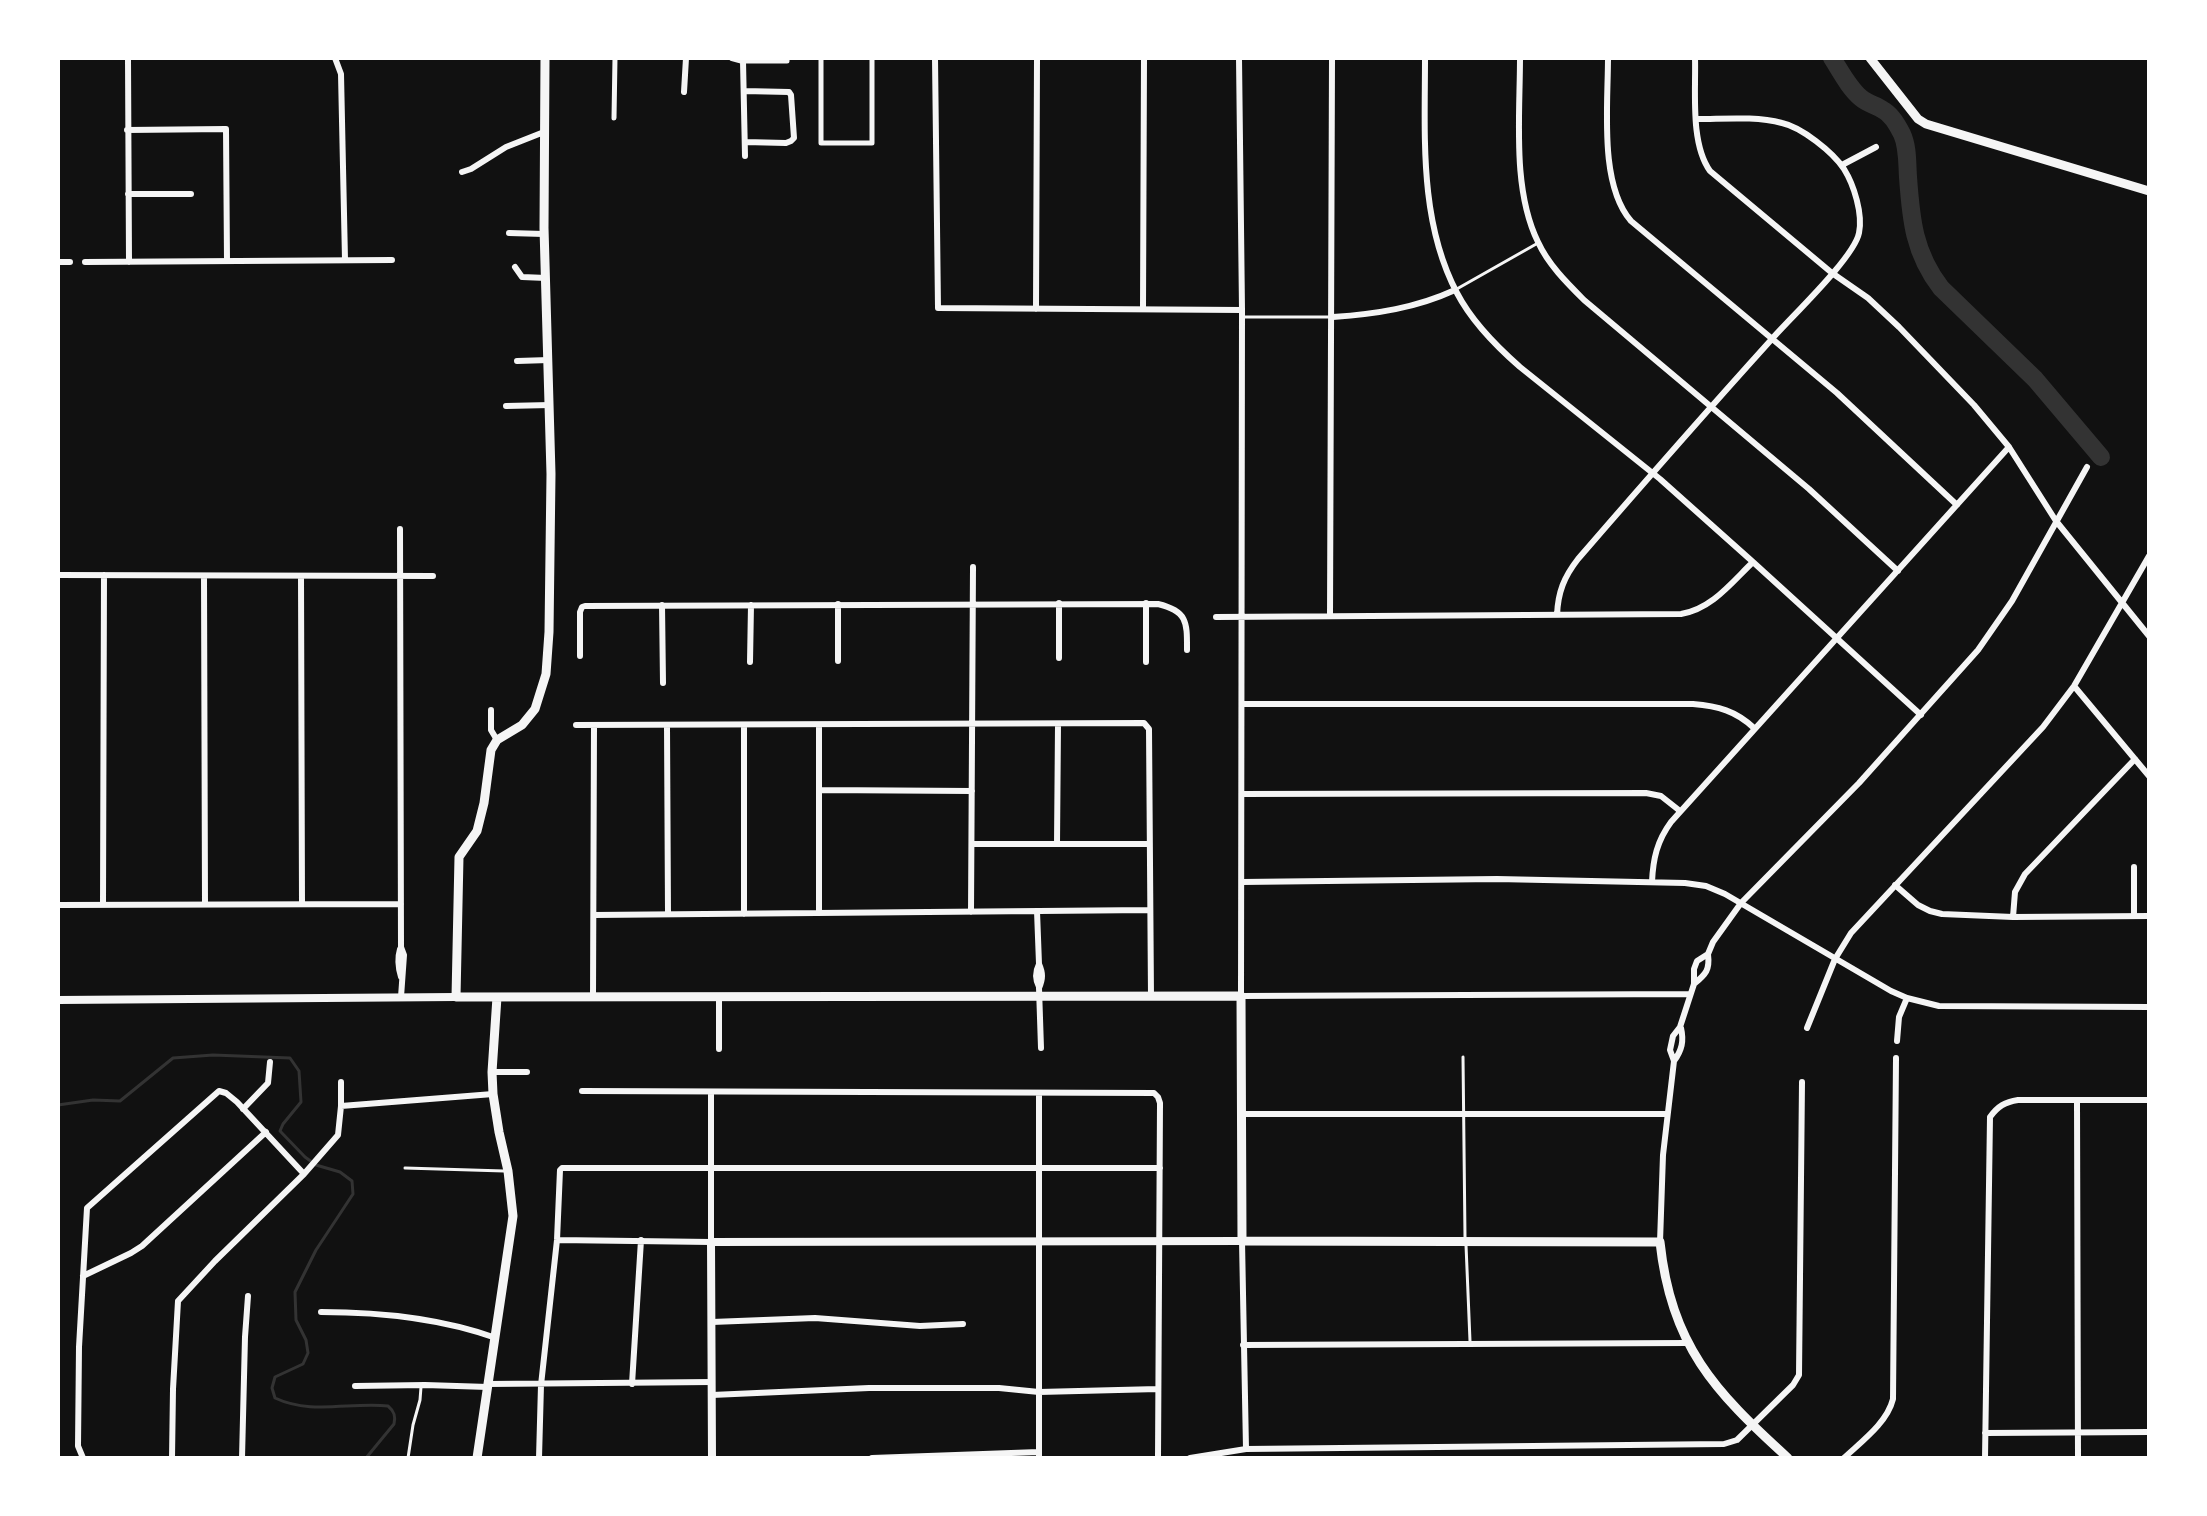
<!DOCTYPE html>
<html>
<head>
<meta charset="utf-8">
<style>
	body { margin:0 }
	#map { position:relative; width:2207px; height:1516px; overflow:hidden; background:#111; font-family:"Noto Sans",sans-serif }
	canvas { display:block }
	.frame { position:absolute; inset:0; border:60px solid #fff; pointer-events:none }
</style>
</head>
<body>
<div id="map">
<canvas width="2207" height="1516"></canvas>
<div class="frame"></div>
</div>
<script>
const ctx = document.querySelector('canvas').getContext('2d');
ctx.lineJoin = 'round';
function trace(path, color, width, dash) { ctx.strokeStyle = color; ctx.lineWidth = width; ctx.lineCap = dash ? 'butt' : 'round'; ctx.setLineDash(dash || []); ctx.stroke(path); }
trace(new Path2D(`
	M58 1105 93 1100 120 1101 173 1058 213 1055 290 1058 299 1071 301 1102 283 1124 280 1131 305 1157 316 1165 340 1172 352 1181 353 1194 316 1250 295 1292 296 1320 306 1340 308 1353 303 1364 275 1377 272 1388 275 1398C311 1415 350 1402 388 1406 394 1411 396 1416 394 1424L366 1458`), '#333', 3);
trace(new Path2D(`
	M1832 58C1841 72 1849 88 1861 98 1868 104 1876 105 1883 110 1891 114 1898 126 1902 134 1908 147 1907 163 1908 177 1911 220 1914 253 1941 288L2035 379 2101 457`), '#333', 18);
trace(new Path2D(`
	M1455 290 1538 243
	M1242 317H1330
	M1463 1057 1465 1237
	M405 1168 504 1171
	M1466 1245 1470 1341
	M408 1458 413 1425 420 1400 421 1387`), '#f5f5f5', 3);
trace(new Path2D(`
	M821 58V143H872V58
	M743 61H787V58
	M614 118 615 58`), '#f5f5f5', 5);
trace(new Path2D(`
	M128 58 129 262
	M335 58 341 74 345 260
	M732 58 743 61 745 156
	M935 58 938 308 1242 310
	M1239 58 1242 310 1241 996 1690 994
	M1425 58C1425 137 1419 221 1457 293 1472 322 1496 346 1520 367L1660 479 1753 562 1921 715
	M1520 58C1520 116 1512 189 1538 242 1548 264 1566 282 1584 300L1809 489 1898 571
	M1608 58C1608 106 1599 184 1631 221L1837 393 1957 505
	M1695 58C1696 91 1690 143 1710 171L1832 273 1868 298 1899 327 1974 405 2009 447 2056 521 2149 636
	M744 91 789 92 791 95 794 138 791 141 786 143 745 142
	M684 92 686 58
	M127 130 226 129 227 261
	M1842 165 1876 147
	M462 172 471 169 506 147 544 132
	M128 194H191
	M509 233 544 234
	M58 262H70
	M85 262 392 260
	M515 267 522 277 546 278
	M1036 309 1037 58
	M1143 309 1144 58
	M1333 317C1376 314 1416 308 1455 290
	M517 361 549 360
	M506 406 550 405
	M400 529 401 947 404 955 401 997
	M58 575 433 576
	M204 576 205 904
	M301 576 302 904
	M1059 603V658
	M662 605 663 683
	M1557 615C1558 592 1564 577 1578 559 1642 485 1706 412 1771 340 1790 318 1854 258 1859 233 1863 214 1854 185 1844 169 1833 152 1801 127 1782 123 1755 116 1724 119 1697 119
	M1330 616 1332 58
	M1216 617 1681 614C1712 609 1732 582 1753 562
	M580 656V612L582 607 585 606 1158 604C1188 611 1187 623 1187 650
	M838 661V604
	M750 662 751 605
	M1146 662V603
	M2074 686 2149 776
	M1242 704H1693C1718 706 1736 711 1754 728
	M491 710V730L497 740
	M576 725 1144 723 1149 729 1151 997
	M667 725 668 914
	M744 725V914
	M819 790 972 791
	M1242 794 1646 793 1661 796 1680 811
	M972 844H1149
	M1057 844 1058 725
	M1242 882 1497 879 1685 883 1706 886 1725 894 1891 991 1907 998 1939 1006 2149 1007
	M1652 882C1653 859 1657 841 1671 822L2009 447
	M1895 885 1918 905 1930 911 1942 914 2013 917 2149 916
	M58 905 401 904
	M103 905 104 575
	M1037 911 1039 964C1043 973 1043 979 1039 988L1041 1048
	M971 912 973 567
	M819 913V725
	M594 915 1150 910
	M2134 916V867
	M2013 917 2015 892 2025 874 2135 759
	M400 949C397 959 398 967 401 977
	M1039 964C1035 972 1035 979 1039 987
	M1694 984C1706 974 1710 970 1708 954
	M593 997 594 725
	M719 997V1049
	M1807 1028 1835 959 1851 933 2043 727 2074 686 2149 556
	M1897 1041 1899 1017 1907 998
	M1674 1061C1682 1050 1684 1041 1681 1028
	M492 1072H527
	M582 1091 1154 1093 1158 1097 1160 1103 1158 1458
	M2077 1100 2078 1458
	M341 1106 493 1094
	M243 1109 268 1083 270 1062
	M1242 1114H1666
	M557 1240 711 1242V1092
	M1242 1241 1246 1449
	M1660 1242 1663 1155 1674 1061 1670 1050 1673 1036 1680 1027 1694 984V969L1697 961 1708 954 1713 942 1741 903 1859 783 1978 650 2012 601 2087 467
	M83 1276 131 1253 142 1246 266 1132
	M321 1312C381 1312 440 1318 496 1338
	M712 1322 815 1318 920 1326 963 1324
	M1243 1345 1687 1343
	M488 1384 712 1382
	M632 1384 641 1240
	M355 1386 425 1385 488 1387
	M712 1395 869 1388H999L1039 1392 1158 1389
	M1985 1433 2149 1432
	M83 1458 78 1446 79 1347 87 1208 219 1091 226 1093 237 1102 304 1174
	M172 1458 173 1389 178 1301 215 1261 304 1174 338 1135 341 1106V1082
	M242 1458 245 1337 248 1296
	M539 1458 541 1385 557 1240 560 1170 562 1168H1160
	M872 1458 1039 1452
	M1039 1458V1093
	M1190 1458 1246 1449 1724 1444 1737 1440 1793 1385 1799 1375 1802 1082
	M1844 1458C1862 1441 1887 1423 1893 1399L1896 1058
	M1985 1458 1990 1117C1998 1106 2005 1102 2018 1100H2149`), '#f5f5f5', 6);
trace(new Path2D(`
	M58 1000 456 997
	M712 1458 711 1242 1242 1241`), '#f5f5f5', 8);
trace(new Path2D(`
	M545 58 544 228 551 474 549 632 546 674 535 709 522 725 497 740 491 750 484 803 477 831 459 857 456 997 1241 996 1242 1241 1660 1242C1671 1345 1714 1391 1788 1458
	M1870 58 1918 119 1926 124 2149 191
	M477 1458 513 1216 508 1171 499 1132 493 1094 492 1072 497 997`), '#f5f5f5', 9);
</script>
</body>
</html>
